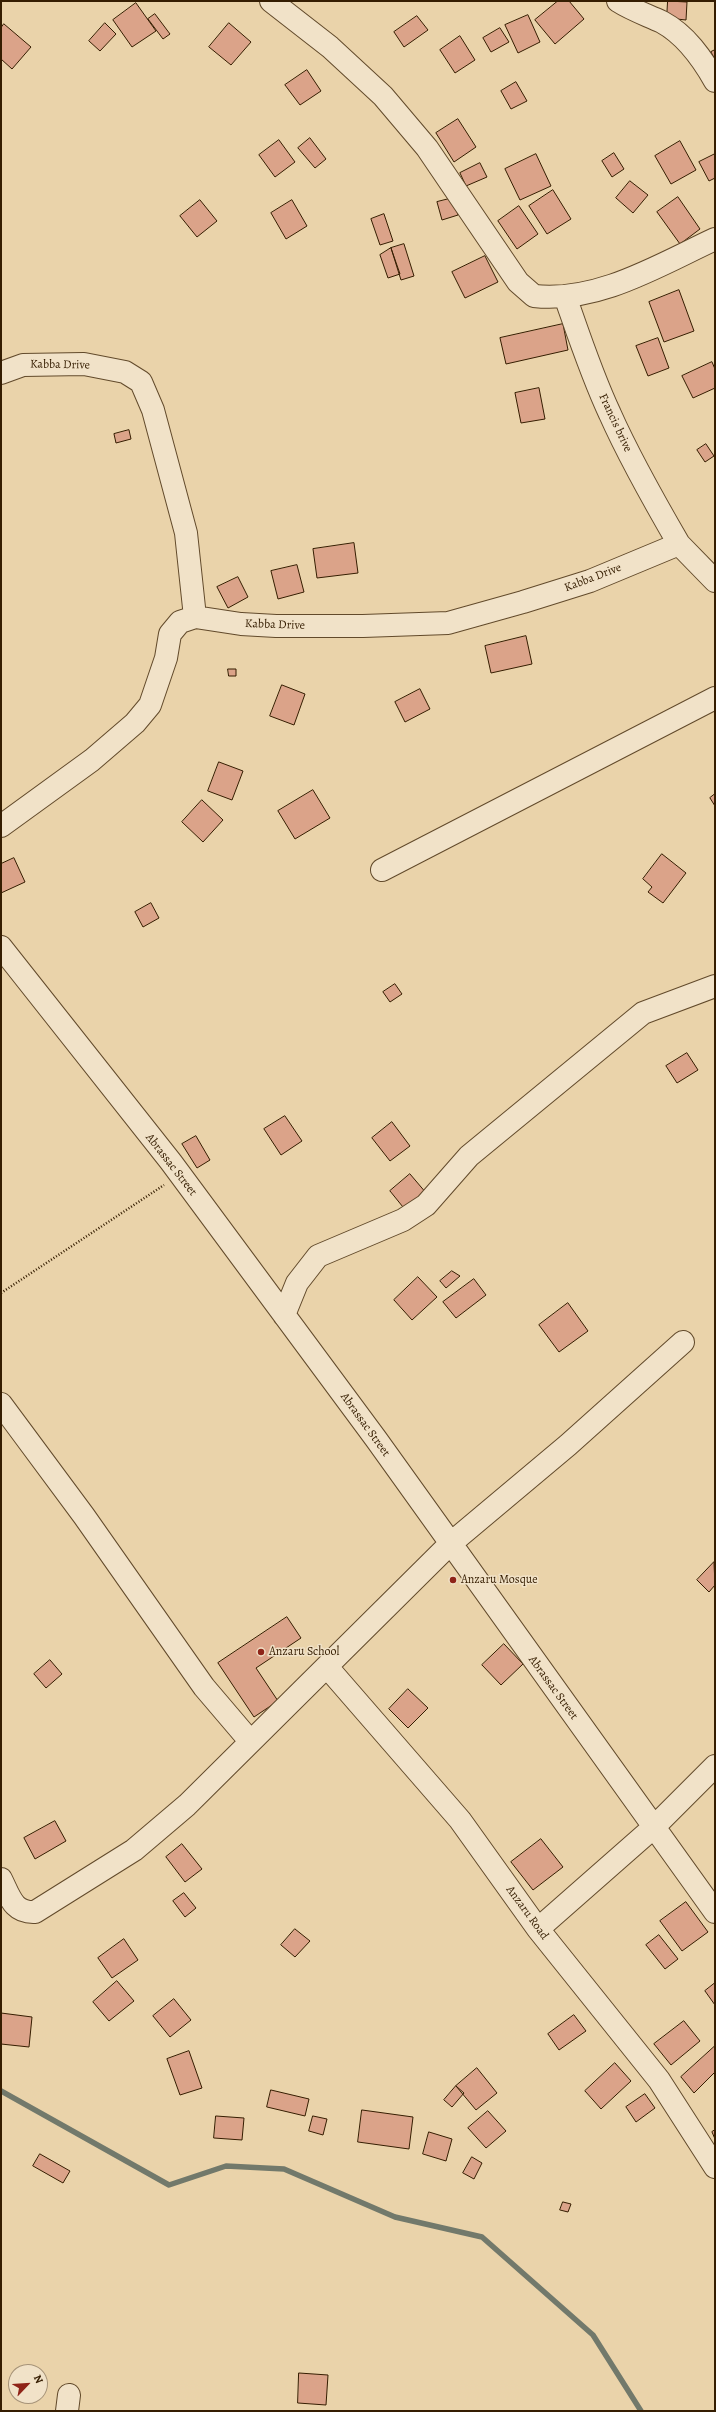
<!DOCTYPE html>
<html>
<head>
<meta charset="utf-8">
<style>
	body { margin:0 }
	#map { position:relative; width:716px; height:2412px; overflow:hidden; background:#ead3aa; font-family:Alegreya,serif }
	canvas { display:block }
	.frame { position:absolute; inset:0; border:2px solid #351d01; pointer-events:none }
	.north { position:absolute; left:8px; top:2364px; width:40px; height:40px; box-sizing:border-box; background:#f1e2c8; border:1px solid #a69378; border-radius:50%; rotate:65deg; font-size:11px; font-weight:700; line-height:16px; text-align:center; color:#351d01 }
	.north::after { content:''; display:block; margin:auto; width:14px; height:18px; background:#8f2418; clip-path:polygon(50% 0,100% 100%,50% 72%,0 100%) }
</style>
</head>
<body>
<div id="map">
<canvas width="716" height="2412"></canvas>
<div class="frame"></div>
<div class="north">N</div>
</div>
<script>
const ctx = document.querySelector('canvas').getContext('2d');
ctx.lineJoin = 'round';
function trace(path, color, width, dash) { ctx.strokeStyle = color; ctx.lineWidth = width; ctx.lineCap = dash ? 'butt' : 'round'; ctx.setLineDash(dash || []); ctx.stroke(path); }
function fill(path, color) { ctx.fillStyle = color; ctx.fill(path, 'evenodd'); }
function drawText(font, color, halo, rows, align = 'center') {
  ctx.font = font + ' Alegreya,serif'; ctx.lineWidth = 3; ctx.setLineDash([]); ctx.textBaseline = 'middle'; ctx.strokeStyle = halo; ctx.fillStyle = color; for (const [text, x, y, turn = 0] of rows) {
    ctx.save(); ctx.translate(x, y); ctx.rotate((+turn || 0) * Math.PI / 180); ctx.textAlign = isNaN(turn) ? turn : align; if (halo) ctx.strokeText(text, 0, 0); ctx.fillText(text, 0, 0); ctx.restore();
  }
}
trace(new Path2D(`
	M1 2091 169 2185 226 2166 284 2169 395 2217 482 2237 593 2335 641 2411`), '#72796b', 5.5);
const building = new Path2D(`
	M558 1H569L584 19 555 44 535 20Z
	M668 1 687 2 686 20 667 18Z
	M136 3 156 31 132 47 113 20Z
	M155 14 170 34 163 39 148 19Z
	M528 15 540 42 518 53 505 25Z
	M417 16 428 30 404 47 394 32Z
	M105 23 116 34 100 51 89 41Z
	M229 23 251 42 231 65 209 47Z
	M4 24 31 47 12 69 1 59V28Z
	M500 28 509 42 491 52 483 38Z
	M460 36 475 60 455 73 440 50Z
	M715 50V60L711 52Z
	M307 70 321 91 300 105 285 85Z
	M516 82 527 101 511 109 501 91Z
	M458 119 476 147 454 162 436 133Z
	M310 138 326 159 315 168 298 148Z
	M279 140 295 162 275 177 259 155Z
	M680 141 696 170 671 184 655 156Z
	M614 153 624 169 612 177 602 161Z
	M536 154 551 186 520 200 505 169Z
	M715 154V178L709 181 699 162Z
	M480 163 487 177 466 186 460 173Z
	M630 181 648 195 633 213 616 198Z
	M553 190 571 219 547 234 529 206Z
	M678 197 700 229 680 244 657 212Z
	M453 198 458 215 442 220 437 202Z
	M200 200 217 221 197 237 180 216Z
	M292 200 307 226 286 239 271 213Z
	M519 206 538 234 517 249 498 221Z
	M384 214 393 241 380 245 371 219Z
	M404 244 414 276 401 280 391 248Z
	M391 248 400 274 388 278 380 255Z
	M485 256 498 282 465 298 452 272Z
	M679 290 694 331 664 342 649 302Z
	M563 324 568 350 506 364 500 338Z
	M658 338 669 368 648 376 636 346Z
	M712 362 715 369V388L693 398 682 376Z
	M539 388 545 419 521 423 515 393Z
	M129 430 131 439 116 443 114 434Z
	M706 444 714 456 705 462 697 450Z
	M354 543 358 573 317 578 313 549Z
	M297 565 304 592 278 599 271 571Z
	M238 577 248 597 228 608 217 587Z
	M526 636 532 664 491 673 485 646Z
	M228 669H236V676H229Z
	M282 685 305 694 294 725 270 716Z
	M420 689 430 709 405 722 395 702Z
	M219 762 243 771 232 800 208 791Z
	M313 790 330 818 295 839 278 811Z
	M715 794V806L710 798Z
	M202 800 223 820 203 842 182 822Z
	M662 854 686 873 663 903 648 892 652 887 643 879Z
	M14 858 25 882 1 893V864Z
	M151 903 159 918 143 927 135 912Z
	M395 984 402 994 390 1002 383 992Z
	M687 1053 698 1070 677 1083 666 1066Z
	M285 1116 302 1141 281 1155 264 1129Z
	M392 1122 410 1146 390 1161 372 1138Z
	M196 1136 210 1160 197 1168 182 1144Z
	M410 1174 427 1194 407 1212 390 1191Z
	M452 1271 460 1276 446 1288 440 1281Z
	M418 1277 437 1297 412 1320 394 1300Z
	M474 1279 486 1295 456 1318 443 1302Z
	M568 1303 588 1331 559 1352 539 1325Z
	M714 1562 715 1585 709 1592 697 1580Z
	M287 1617 301 1638 256 1668 278 1701 254 1717 218 1663Z
	M504 1644 523 1664 501 1685 482 1665Z
	M50 1660 62 1674 46 1688 34 1674Z
	M408 1689 428 1708 408 1728 389 1709Z
	M55 1821 66 1841 35 1859 24 1838Z
	M541 1839 563 1867 533 1890 511 1862Z
	M182 1844 202 1869 185 1882 166 1857Z
	M184 1893 196 1908 185 1917 173 1901Z
	M686 1902 708 1932 682 1951 660 1921Z
	M295 1929 310 1941 295 1957 281 1945Z
	M659 1935 678 1959 665 1969 646 1945Z
	M124 1939 138 1960 112 1978 98 1958Z
	M117 1981 134 2001 109 2021 93 2002Z
	M715 1983V2005L705 1991Z
	M174 1999 191 2020 170 2037 153 2016Z
	M1 2013 32 2017 29 2047 1 2044Z
	M574 2015 586 2031 559 2050 548 2034Z
	M684 2021 700 2041 671 2065 654 2044Z
	M715 2046V2072L694 2093 681 2077Z
	M189 2051 202 2088 180 2095 167 2059Z
	M615 2063 631 2081 601 2109 585 2091Z
	M477 2068 497 2093 476 2110 456 2086Z
	M456 2086 464 2093 452 2107 444 2100Z
	M271 2090 309 2099 305 2116 267 2107Z
	M645 2094 655 2108 636 2122 626 2107Z
	M362 2110 413 2117 409 2149 358 2142Z
	M488 2111 506 2131 486 2148 468 2128Z
	M216 2116 244 2118 242 2140 214 2138Z
	M313 2116 327 2119 323 2135 309 2131Z
	M715 2130V2139L712 2132Z
	M429 2132 452 2139 446 2161 423 2154Z
	M40 2154 70 2171 63 2183 33 2166Z
	M472 2157 482 2163 474 2179 463 2173Z
	M563 2202 571 2204 568 2212 560 2210Z
	M299 2373 328 2375 326 2405 298 2403Z`);
fill(building, '#dba389');
trace(building, '#351d01', 1);
const minor = new Path2D(`
	M271 1 330 47 383 96 427 148 518 282 534 296C598 303 659 265 715 239
	M618 1C632 10 647 15 662 22 686 35 702 58 715 81
	M565 296C579 336 592 376 610 414 630 459 654 501 679 544
	M1 373 23 365 84 364 125 372 141 382 153 410 186 533 195 617
	M1 826 92 760 135 723 150 705 166 658 170 634 180 622 195 617 241 624 276 626H363L448 623 523 602 590 581 679 544 715 581
	M382 870 715 698
	M1 947 171 1162 376 1439 715 1912
	M284 1315 297 1283 318 1256 403 1220 426 1205 469 1156 643 1013 715 986
	M1 1404 84 1516 204 1687 250 1741
	M328 1668 460 1820 538 1929 659 2080 715 2167
	M1 1879C10 1897 13 1913 35 1912L134 1850 187 1805 450 1544 568 1445 683 1342
	M538 1929 654 1827 715 1766
	M67 2411 69 2395`);
trace(minor, '#624a2b', 24);
trace(new Path2D(`
	M1 1293 164 1185`), '#351d01', 2.5, [1, 2]);
trace(minor, '#f1e2c8', 22);
for (const [x, y, r, color] of [
	[453,1580,4,"#8f2418"],
	[261,1652,4,"#8f2418"]
]) { const dot = new Path2D(); dot.arc(x, y, r, 0, 2 * Math.PI); ctx.fillStyle = color; ctx.fill(dot); trace(dot, '#f1e2c8', 1.5); }
drawText('12px', '#351d01', '#f1e2c8', [
	["Kabba Drive",60,365,1],
	["Francis brive",615,423,65],
	["Kabba Drive",593,578,-21],
	["Kabba Drive",275,625,2],
	["Abrassac Street",171,1165,52],
	["Abrassac Street",365,1425,54],
	["Abrassac Street",553,1688,54],
	["Anzaru Road",527,1913,54]
]);
drawText('12px', '#351d01', '#f1e2c8', [
	["Anzaru Mosque",461,1580],
	["Anzaru School",269,1652]
], 'left');
</script>
</body>
</html>
